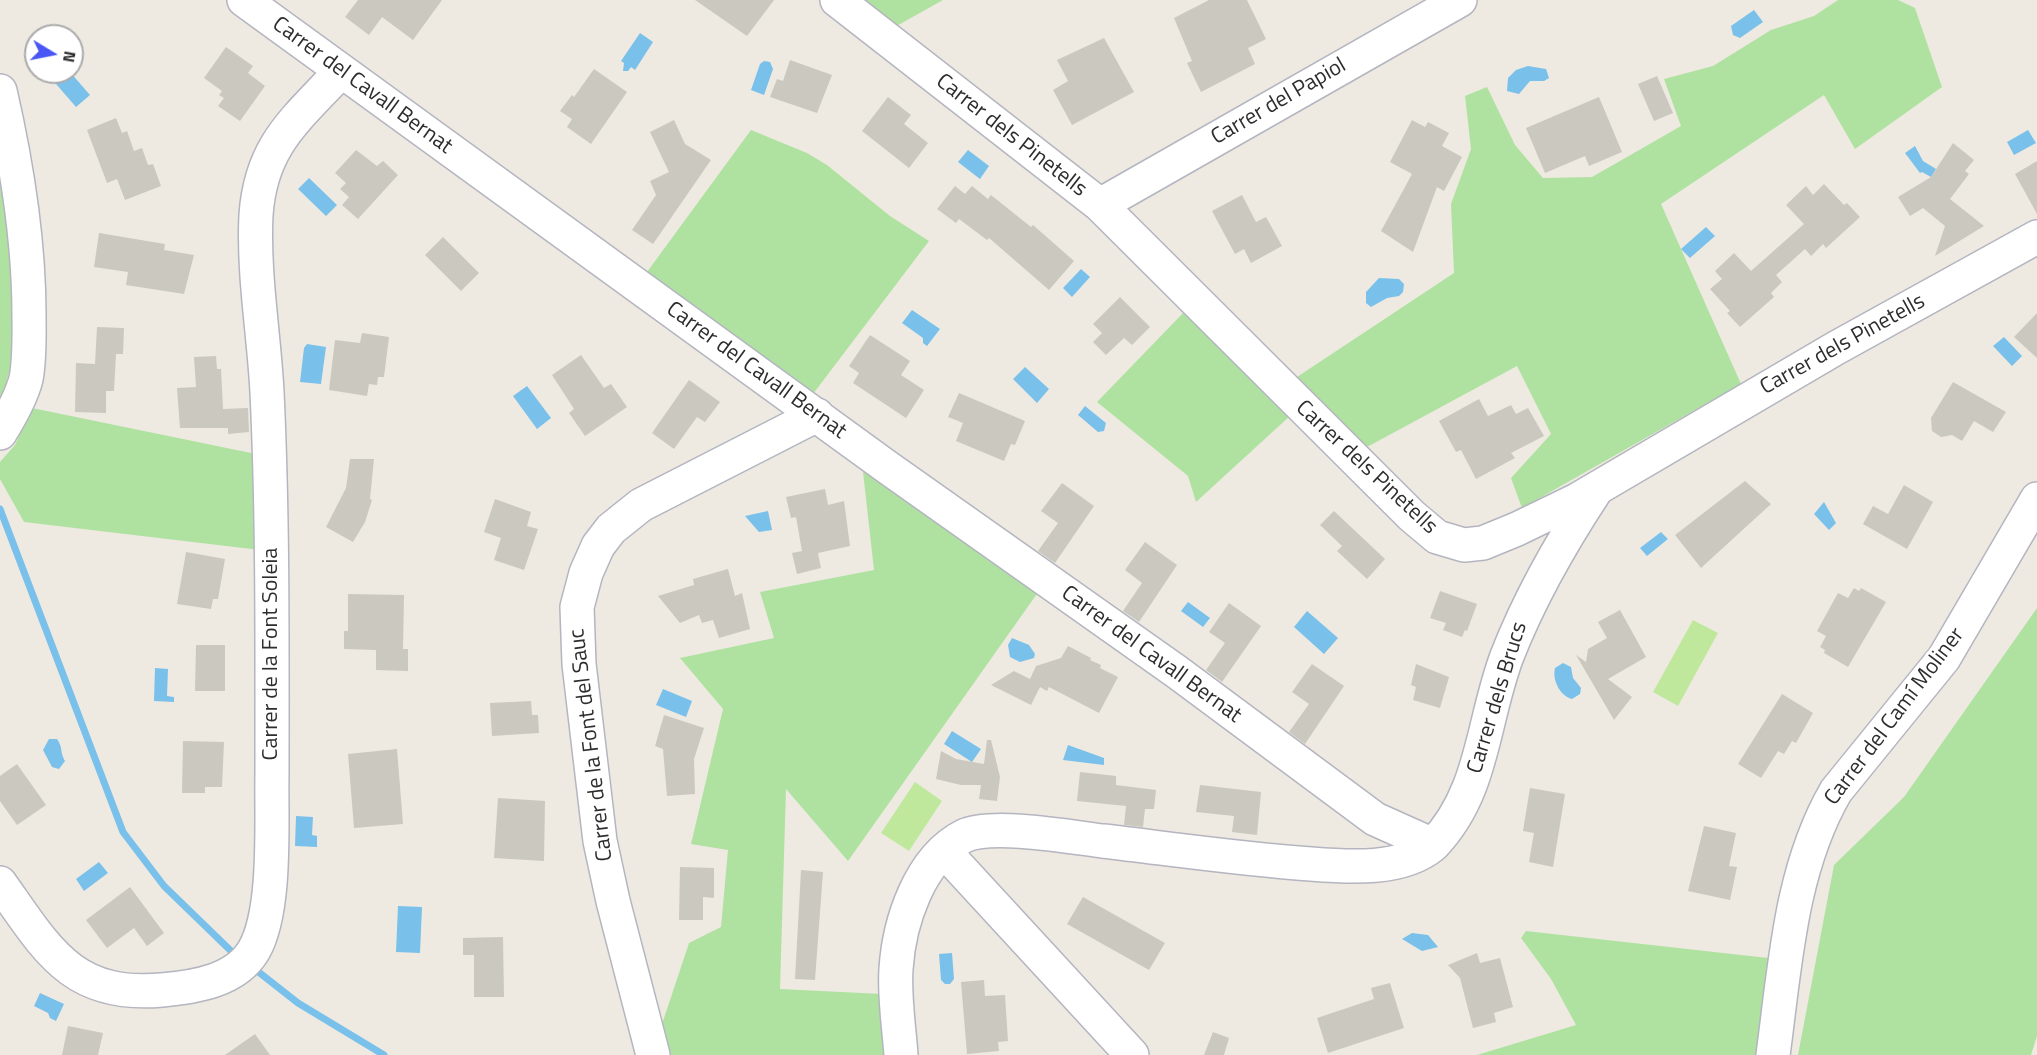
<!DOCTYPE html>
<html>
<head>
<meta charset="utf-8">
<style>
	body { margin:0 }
	#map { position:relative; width:2037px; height:1055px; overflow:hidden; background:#eeeae1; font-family:"Titillium Web",sans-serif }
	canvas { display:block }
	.north { position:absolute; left:24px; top:24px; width:60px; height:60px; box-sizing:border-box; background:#fff; border:2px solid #ababab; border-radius:50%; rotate:100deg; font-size:16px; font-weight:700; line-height:24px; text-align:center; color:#2d2d2d }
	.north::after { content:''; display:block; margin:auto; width:21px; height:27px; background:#4956f3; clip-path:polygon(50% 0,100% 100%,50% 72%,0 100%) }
</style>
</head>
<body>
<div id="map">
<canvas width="2037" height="1055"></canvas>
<div class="north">N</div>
</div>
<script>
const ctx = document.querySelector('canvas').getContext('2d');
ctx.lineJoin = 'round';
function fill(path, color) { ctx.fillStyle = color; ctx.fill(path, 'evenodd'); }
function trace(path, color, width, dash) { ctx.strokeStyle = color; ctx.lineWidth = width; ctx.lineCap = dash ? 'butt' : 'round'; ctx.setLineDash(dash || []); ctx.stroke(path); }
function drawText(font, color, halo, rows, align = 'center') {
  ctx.font = font + ' "Titillium Web",sans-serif'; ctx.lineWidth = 6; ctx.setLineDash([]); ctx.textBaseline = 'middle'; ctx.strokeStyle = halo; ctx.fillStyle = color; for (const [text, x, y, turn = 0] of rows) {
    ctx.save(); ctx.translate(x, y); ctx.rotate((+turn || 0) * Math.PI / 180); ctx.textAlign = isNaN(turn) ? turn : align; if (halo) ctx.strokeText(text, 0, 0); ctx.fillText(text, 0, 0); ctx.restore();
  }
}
fill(new Path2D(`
	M859 0H943L893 28Z
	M1838 0H1898L1915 8 1942 87 1855 149 1824 95 1661 204 1741 384 1522 508 1511 478 1551 434 1517 366 1367 447 1294 379 1454 273 1451 204 1471 149 1465 96 1487 87 1515 145 1543 178 1592 177 1681 126 1664 79 1713 66 1771 30 1814 16Z
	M751 130 807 153 827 165 890 216 929 241 813 394 647 272Z
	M0 149 10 210 14 339 11 365 0 405Z
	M1185 311 1291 415 1196 502 1188 476 1097 402Z
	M32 408 256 454 260 550 24 522 0 479V462L15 445Z
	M862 463 1039 591 848 861 786 789 780 989 882 994 885 1055H669L662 1024 689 943 721 927 728 850 691 844 723 709 680 658 774 638 760 592 874 570Z
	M2037 608V1036L2031 1055H1798L1834 865 1904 797Z
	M1526 931 1777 959 1763 1055H1477L1576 1025 1551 979 1521 938Z`), '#afe2a0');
fill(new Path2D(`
	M1693 620 1718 633 1678 706 1653 692Z
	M915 782 942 801 909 851 881 833Z`), '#c0e89d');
fill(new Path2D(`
	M1754 10 1763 22 1740 38 1733 35 1731 26Z
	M640 33 653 42 635 70 631 67 628 71H623L624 63 621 61Z
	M764 61 770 62 773 69 764 95 751 90 760 64Z
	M1528 66 1546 69 1549 78 1544 81H1530L1519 94 1507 91 1508 78 1516 70Z
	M56 72H70L90 95 76 107 50 77Z
	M2028 130 2036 143 2014 155 2007 142Z
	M1915 146 1923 161 1936 169 1931 177 1922 172 1920 173 1905 153Z
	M968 150 989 166 980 179 958 162Z
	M309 178 337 205 326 216 298 189Z
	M1706 227 1715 236 1690 258 1681 249Z
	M1081 269 1090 277 1072 297 1063 288Z
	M1379 278 1399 279 1404 284 1403 292 1399 296 1387 298 1371 307 1366 303V292Z
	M912 310 940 329 927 346 923 343V338L902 323Z
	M2004 337 2022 356 2012 366 1993 346Z
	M307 344 326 347 321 384 300 382 304 348Z
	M1025 367 1049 389 1037 403 1013 379Z
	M527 386 551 418 537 429 513 396Z
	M1085 406 1106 423 1104 431 1098 432 1078 415Z
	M1824 502 1836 523 1829 530 1814 514Z
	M768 511 772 530 759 532 745 516Z
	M1661 532 1668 539 1647 556 1640 548Z
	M1188 602 1210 618 1203 627 1181 611Z
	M1307 611 1338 638 1324 654 1294 627Z
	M1012 638 1029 645 1035 654 1034 658 1020 662 1010 657 1008 645Z
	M1563 663 1571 667 1573 678 1581 688 1580 694 1572 699C1560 696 1552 680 1555 668Z
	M155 668 168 669 167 696 174 697V702L154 701Z
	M663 689 692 701 686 717 656 705Z
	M952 731 981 749 972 762 944 744Z
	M49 739H57C63 747 60 753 65 761L59 769 52 767 43 750Z
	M1068 745 1104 758V765L1063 760Z
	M296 816 313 817 312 835 317 836V847L295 846Z
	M99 862 108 873 84 891 76 879Z
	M398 906 422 907 420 953 396 952Z
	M1412 933 1428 935 1438 947 1422 951 1402 939Z
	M952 953 954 979 950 984H945L941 980 939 954Z
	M40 993 64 1004 56 1021 50 1018 48 1013 34 1006Z`), '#79c0ea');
trace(new Path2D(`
	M0 509 123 832 164 886 230 950
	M256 970 298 1003 384 1055`), '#79c0ea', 7);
fill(new Path2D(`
	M358 0H442L413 40 382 17 369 35 345 17Z
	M695 0H774L747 36Z
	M1209 0H1247L1266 39 1248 48 1255 64 1201 92 1187 63 1192 61 1174 18Z
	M1104 38 1134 92 1072 125 1053 90 1068 81 1057 60Z
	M226 47 253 66 248 73 265 86 240 121 218 106 224 98 219 95 222 91 204 78Z
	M790 60 832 75 817 113 770 97 777 79 783 81Z
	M594 69 627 92 591 144 567 127 572 119 560 111 572 95 574 97Z
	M1657 76 1673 113 1654 121 1638 84Z
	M888 97 911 115 904 124 928 143 909 168 862 131Z
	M1599 97 1622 152 1589 166 1585 156 1545 173 1526 128Z
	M116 118 122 133 127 131 134 151 142 148 148 165 153 164 161 186 125 200 117 179 107 183 87 130Z
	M674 120 685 144 711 160 653 244 632 230 656 195 650 181 669 172 650 132Z
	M1412 120 1425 127 1428 122 1449 133 1442 146 1462 157 1444 191 1437 187 1413 252 1381 231 1412 174 1390 162Z
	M1953 143 1974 160 1965 171 1969 174 1950 199 1984 226 1935 256 1945 226 1923 208 1910 216 1898 197 1931 177Z
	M356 150 377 166 383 161 398 175 358 219 342 205 349 197 340 189 346 183 335 173Z
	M2037 161V214L2015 174Z
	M1824 184 1844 205 1847 203 1860 217 1826 248 1823 244 1811 256 1805 249 1776 275 1782 282 1771 293 1774 297 1740 327 1727 313 1730 311 1710 289 1722 279 1715 271 1734 253 1751 271 1804 224 1786 205 1806 186 1813 195Z
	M955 186 965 194 972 186 988 199 991 195 1031 227 1033 225 1074 261 1049 290 989 238 987 240 959 219 956 223 937 209Z
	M1242 195 1256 222 1266 217 1282 246 1251 263 1244 249 1235 254 1212 211Z
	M99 233 165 244 164 250 194 255 184 294 126 285 128 272 94 267Z
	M443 237 479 273 461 291 425 255Z
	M1120 297 1150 327 1132 345 1124 338 1106 355 1093 342 1102 333 1093 324Z
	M2037 313V358L2014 337Z
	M97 327 124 328 123 354H116L114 391H106V413L75 412 76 363 95 364Z
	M362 333 389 337 384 377H378L377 385 369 384 367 396 329 390 335 340 360 343Z
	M870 335 910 361 901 375 924 390 906 418 853 383 859 373 849 366Z
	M581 355 604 388 611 384 627 407 585 436 569 413 574 409 552 375Z
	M216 356 217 369H221L223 409 248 408 249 432 228 434V428H180L177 388 196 387 194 357Z
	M689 380 720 402 705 422 697 417 674 449 652 433Z
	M1953 382 2006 412 1993 432 1974 421 1962 441 1952 435 1941 437 1932 431 1931 418Z
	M959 393 1025 421 1015 445 1011 444 1004 461 956 441 963 423 948 417Z
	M1479 399 1488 416 1511 405 1516 414 1528 408 1544 436 1511 453 1515 458 1476 479 1461 450 1456 452 1439 421Z
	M350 459H374L370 499 372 500 365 522 353 542 326 527 346 488Z
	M1745 481 1771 504 1701 568 1675 535Z
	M1062 483 1094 506 1055 563 1038 551 1058 523 1041 511Z
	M1904 485 1933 502 1907 549 1863 524 1873 506 1888 514Z
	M825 489 828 505 844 501 850 546 818 553 821 568 797 574 792 553 802 551 796 517 791 518 786 497Z
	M495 499 531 512 527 526 538 529 524 570 494 560 501 538 484 532Z
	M1334 511 1385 559 1367 579 1337 551 1342 546 1320 525Z
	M1145 542 1177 565 1139 622 1123 611 1142 583 1125 570Z
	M186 552 225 559 218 599H213L211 609 177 604Z
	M728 569 735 596 742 593 750 629 719 638 713 620 702 623 699 615 680 623 658 596 694 585 693 579Z
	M1854 588 1859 591 1861 588 1886 602 1848 667 1824 653 1825 650 1820 647 1826 636 1817 631 1838 593 1848 598Z
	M1440 591 1477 604 1467 631 1465 630 1462 637 1443 630 1446 623 1430 618Z
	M348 594 404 595 403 649H408V671L376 670V650L344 649V631H348Z
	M1229 603 1261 626 1222 682 1206 670 1225 643 1209 632Z
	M1620 610 1646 657 1608 679 1632 697 1614 720 1576 655 1586 662 1588 649 1607 638 1598 622Z
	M196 645H225V691H195Z
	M1068 646 1091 658 1090 660 1101 665 1100 668 1118 677 1099 713 1049 687 1047 691 1040 687 1031 705 991 685 1014 671 1030 679 1036 666 1061 658Z
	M1312 664 1344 686 1305 744 1289 732 1309 704 1292 692Z
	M1416 664 1449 677 1440 708 1413 700 1416 687 1411 685Z
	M1782 694 1813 713 1796 743 1792 741 1784 754 1778 751 1761 778 1738 764Z
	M531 701 532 715H538L539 733 492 736 490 703Z
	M664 715 704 728 694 759 695 794 667 796 663 749 655 746Z
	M987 740H991L1000 777 997 801 979 799 981 785H961L936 779 941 751 956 759 984 764Z
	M183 741 224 742 222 787H205V793H182Z
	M397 749 403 824 354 828 348 754Z
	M17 764 46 805 17 825 0 801V776Z
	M1080 772 1116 776V785L1156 790 1154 809H1145L1143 827 1124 825 1126 806 1077 801Z
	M1200 785 1261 792 1257 835 1232 832 1234 816 1196 812Z
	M1530 788 1565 794 1553 867 1529 862 1534 833 1523 831Z
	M498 798 545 801 544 861 494 858Z
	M1704 826 1736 833 1729 866 1737 867 1730 900 1688 891Z
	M680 867 714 868V898L703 897V920H679Z
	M801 870 823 872 815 980 795 979Z
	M130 887 164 933 147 946 134 928 107 948 86 920Z
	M1083 897 1165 943 1149 970 1067 924Z
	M503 937 504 997H474V955H463V938Z
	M1477 953 1480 963 1500 958 1513 1007 1494 1013 1496 1022 1473 1028 1460 978 1448 965Z
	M984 980 985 996 1005 995 1008 1041 998 1042 999 1051 967 1054 961 982Z
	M1390 983 1404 1028 1328 1053 1317 1018 1374 999 1371 988Z
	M68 1026 103 1033 98 1055H62Z
	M1213 1032 1229 1038 1224 1055H1204Z
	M255 1034 270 1055H225Z`), '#cac8bf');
const minor = new Path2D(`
	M244 0 887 467 1177 672 1375 819 1433 845C1402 871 1349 867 1311 864 1241 859 1172 849 1103 841 1071 837 992 823 964 836 919 859 899 923 896 969 894 997 899 1027 901 1055
	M837 0 1100 205 1412 516 1437 537 1464 545 1483 543 1517 529 1577 500 1836 348 2037 237
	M0 91C17 165 29 238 29 315 29 335 30 358 26 379 21 398 10 417 0 433
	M1100 205 1460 0
	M1433 845C1484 792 1482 722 1507 656 1530 597 1561 543 1596 490
	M945 852 1132 1055
	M0 883C47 949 71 998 162 990 195 987 236 981 254 950 277 910 271 820 272 774 272 646 273 519 267 392 264 334 253 274 256 215 261 144 297 119 341 71
	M653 1055 613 901 600 841 579 664 577 607 586 573 598 546 611 529 641 505 817 415
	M1773 1055C1785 967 1790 870 1836 791L1944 658 2037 499`);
trace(minor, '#b4b5c0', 36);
trace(minor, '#fff', 33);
drawText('22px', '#2d2d2d', '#fff', [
	["Carrer del Cavall Bernat",362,86,36],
	["Carrer del Papiol",1279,102,-30],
	["Carrer dels Pinetells",1011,136,38],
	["Carrer dels Pinetells",1843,345,-29],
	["Carrer del Cavall Bernat",756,371,36],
	["Carrer dels Pinetells",1366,468,43],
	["Carrer de la Font Soleia",272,654,-90],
	["Carrer del Cavall Bernat",1151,655,36],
	["Carrer dels Brucs",1498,698,-73],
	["Carrer del Camí Moliner",1895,717,-53],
	["Carrer de la Font del Sauc",592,745,-97]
]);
</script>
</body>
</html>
